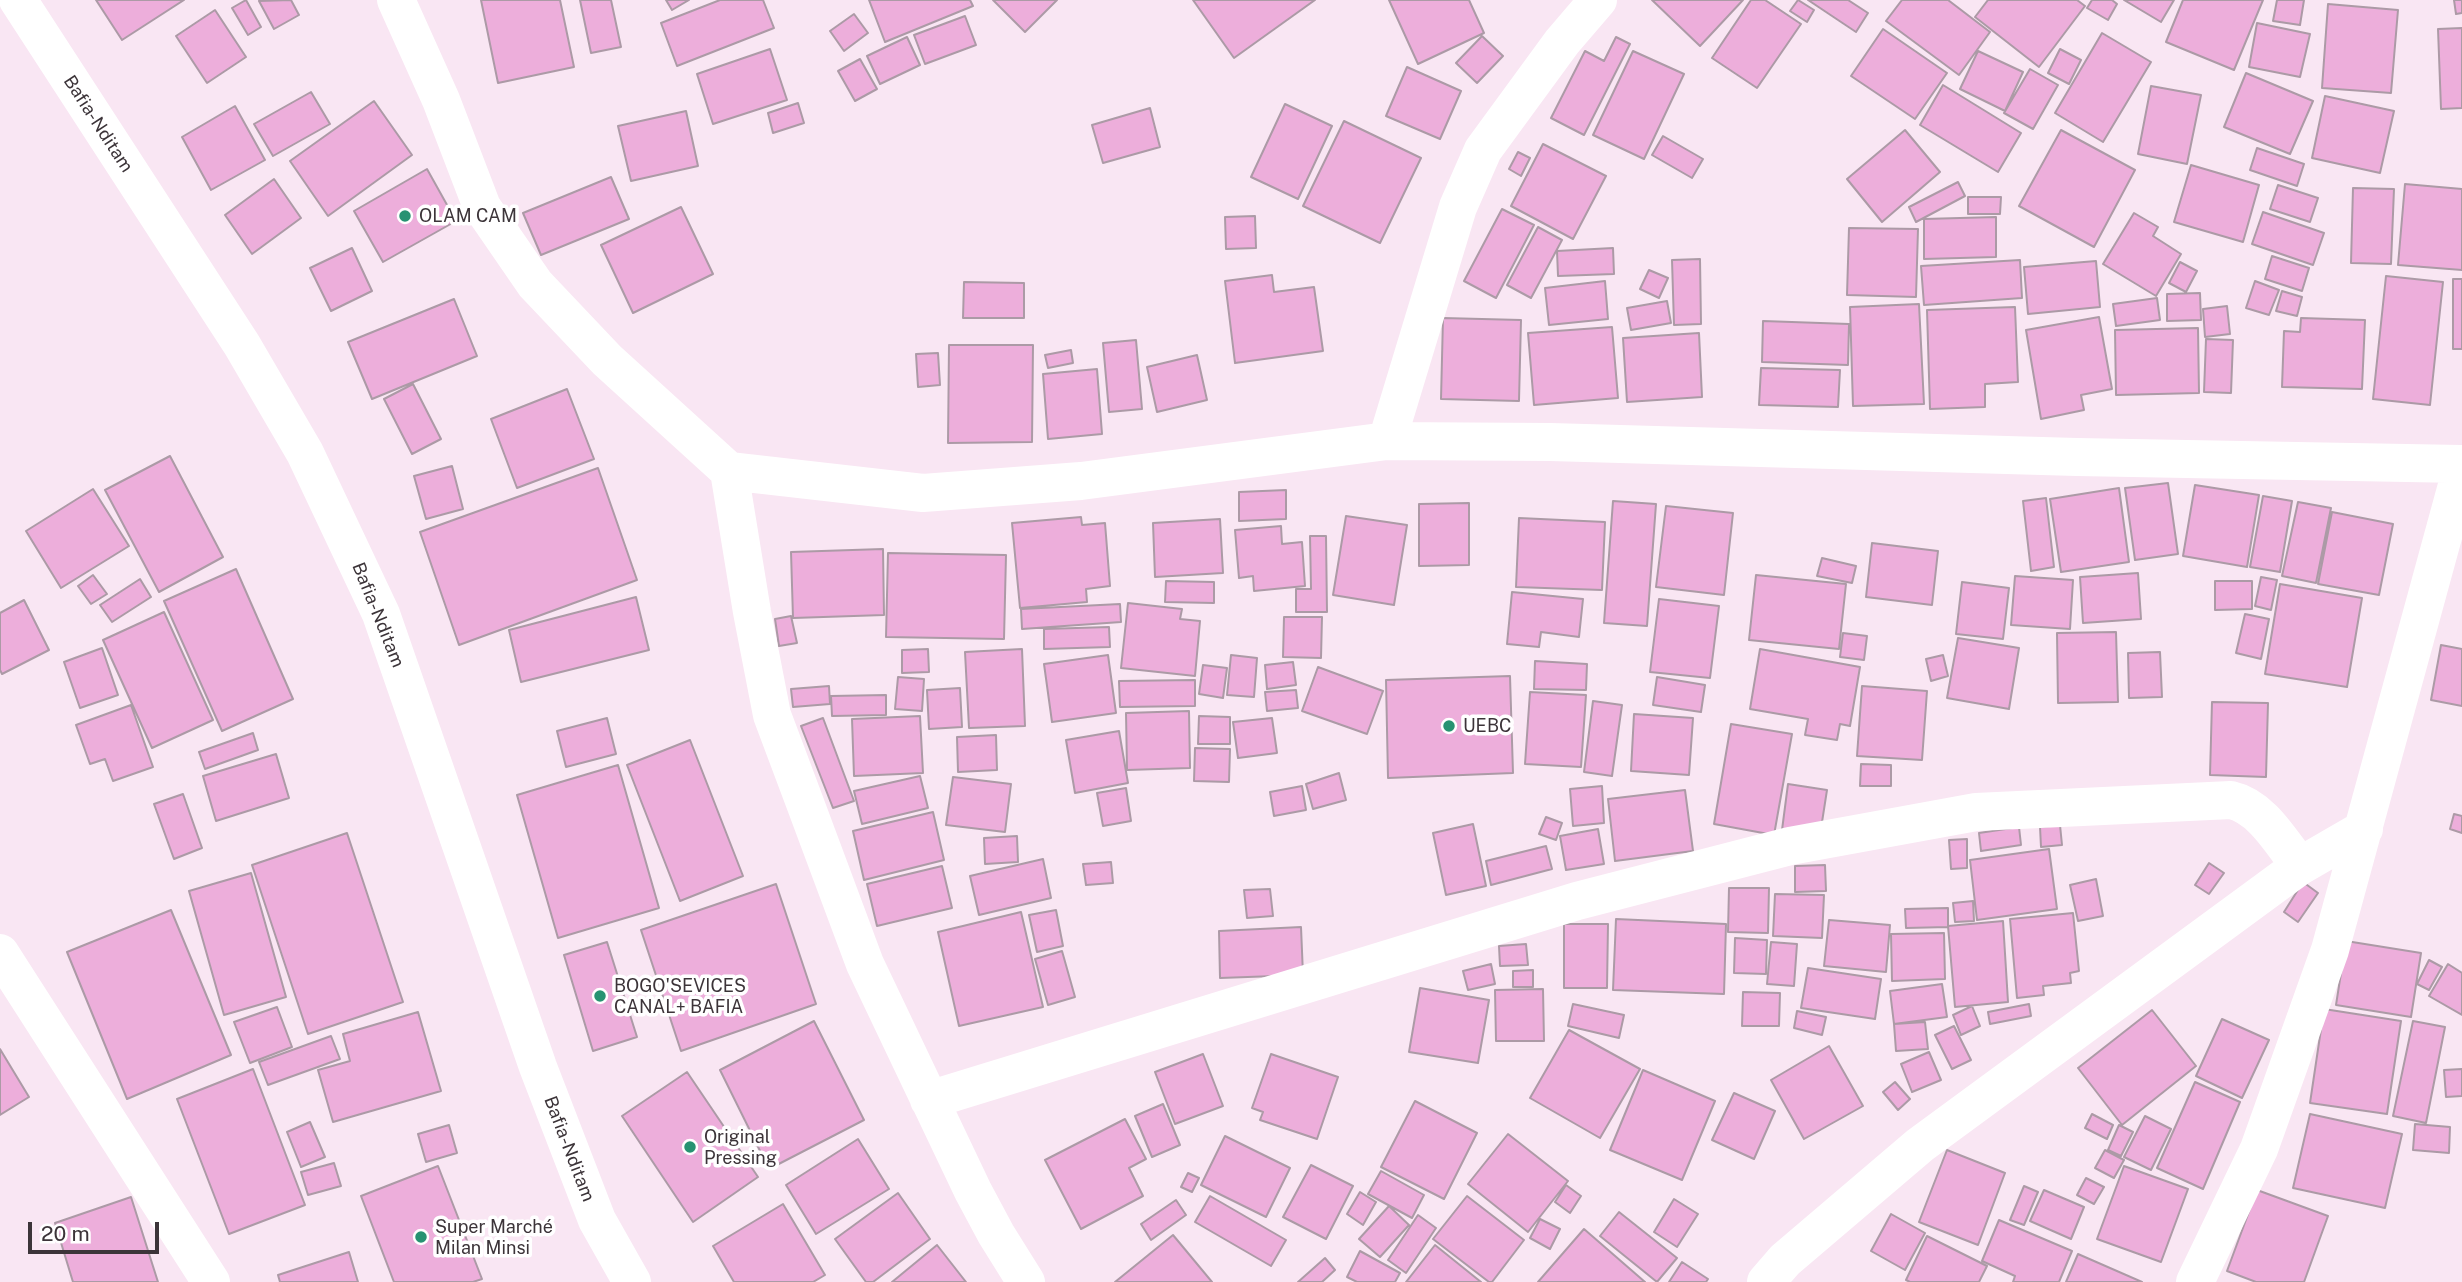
<!DOCTYPE html>
<html>
<head>
<meta charset="utf-8">
<style>
	body { margin:0 }
	#map { position:relative; width:2462px; height:1282px; overflow:hidden; background:#f9e6f3; font-family:"Public Sans",sans-serif }
	canvas { display:block }
	.scale { position:absolute; left:28px; top:1222px; width:131px; height:32px; box-sizing:border-box; border:4px solid #3c3439; border-top:0; padding-left:9px; font-size:21px; line-height:24px; white-space:nowrap; color:#3c3439; -webkit-text-stroke:5px #fff; paint-order:stroke }
</style>
</head>
<body>
<div id="map">
<canvas width="2462" height="1282"></canvas>
<div class="scale">20 m</div>
</div>
<script>
const ctx = document.querySelector('canvas').getContext('2d');
ctx.lineJoin = 'round';
function fill(path, color) { ctx.fillStyle = color; ctx.fill(path, 'evenodd'); }
function trace(path, color, width, dash) { ctx.strokeStyle = color; ctx.lineWidth = width; ctx.lineCap = dash ? 'butt' : 'round'; ctx.setLineDash(dash || []); ctx.stroke(path); }
function drawText(font, color, halo, rows, align = 'center') {
  ctx.font = font + ' "Public Sans",sans-serif'; ctx.lineWidth = 7; ctx.setLineDash([]); ctx.textBaseline = 'middle'; ctx.strokeStyle = halo; ctx.fillStyle = color; for (const [text, x, y, turn = 0] of rows) {
    ctx.save(); ctx.translate(x, y); ctx.rotate((+turn || 0) * Math.PI / 180); ctx.textAlign = isNaN(turn) ? turn : align; if (halo) ctx.strokeText(text, 0, 0); ctx.fillText(text, 0, 0); ctx.restore();
  }
}
const building = new Path2D(`
	M96 0H184L122 40Z
	M246 0 261 27 248 35 232 8Z
	M291 0 299 15 274 29 259 1Z
	M481 0H560L574 67 498 83Z
	M580 0H611L621 47 591 53Z
	M666 0H689L672 10Z
	M720 0H763L774 28 677 66 661 23Z
	M869 0H970L973 6 885 42Z
	M993 0H1057L1025 32Z
	M1193 0H1315L1234 58Z
	M1389 0H1469L1484 33 1418 64Z
	M1652 0H1743L1700 46Z
	M1751 0H1765L1801 24 1757 88 1712 58Z
	M1798 0 1814 10 1807 22 1790 11Z
	M1808 0H1848L1868 13 1856 32Z
	M1902 0H1948L1990 32 1959 75 1886 21Z
	M1988 0H2077L2085 6 2039 67 1975 17Z
	M2092 0H2112L2117 4 2108 20 2087 8Z
	M2124 0H2174L2161 22Z
	M2183 0H2263L2234 70 2166 42Z
	M2277 0H2304L2300 25 2273 21Z
	M2454 0H2462V13L2456 14Z
	M2328 4 2398 10 2391 93 2322 88Z
	M215 10 246 57 207 83 176 36Z
	M854 14 868 33 844 51 830 31Z
	M965 16 976 45 925 64 914 35Z
	M2257 23 2310 34 2300 77 2249 67Z
	M2462 28V108L2441 109 2438 29Z
	M1883 29 1947 73 1915 119 1851 76Z
	M2102 33 2151 62 2103 142 2055 113Z
	M1482 36 1503 56 1477 83 1456 63Z
	M907 37 920 65 880 84 867 56Z
	M1616 37 1630 44 1584 135 1551 118 1585 51 1604 61Z
	M770 49 787 100 713 124 697 74Z
	M2060 49 2081 60 2069 84 2048 73Z
	M1633 51 1684 74 1644 159 1593 135Z
	M1978 51 2023 72 2005 111 1960 89Z
	M860 59 877 89 855 101 838 71Z
	M1407 67 1461 91 1440 139 1386 116Z
	M2030 69 2058 85 2033 129 2004 113Z
	M2246 73 2313 101 2290 154 2224 127Z
	M1943 85 2021 133 1998 172 1920 125Z
	M2151 86 2201 95 2187 164 2138 154Z
	M311 92 330 124 273 156 254 124Z
	M2325 96 2394 111 2380 173 2312 158Z
	M374 101 412 155 328 216 290 161Z
	M798 103 804 123 773 133 768 113Z
	M1285 104 1332 126 1298 199 1251 177Z
	M235 106 265 160 211 190 182 137Z
	M1150 108 1160 147 1103 163 1092 125Z
	M686 111 698 166 631 181 618 126Z
	M1344 121 1421 158 1380 243 1303 206Z
	M1905 130 1940 172 1882 222 1847 179Z
	M2061 130 2135 170 2094 247 2019 206Z
	M1663 136 1703 159 1692 178 1652 155Z
	M1543 144 1606 176 1573 239 1511 206Z
	M2257 148 2304 164 2297 186 2250 170Z
	M1518 152 1530 158 1521 176 1509 169Z
	M2191 165 2259 185 2243 242 2174 222Z
	M427 169 456 221 383 262 354 211Z
	M611 177 629 219 541 255 523 213Z
	M274 179 301 218 252 254 225 215Z
	M1958 182 1965 196 1916 222 1909 207Z
	M2405 184 2462 189V270L2398 265Z
	M2278 185 2318 198 2310 222 2270 209Z
	M2353 188 2394 189 2391 264 2351 263Z
	M1968 197H2001L2000 214H1968Z
	M681 207 713 274 633 313 601 245Z
	M1502 209 1534 225 1496 298 1464 281Z
	M2263 212 2324 233 2313 265 2252 244Z
	M2134 213 2158 227 2153 236 2181 254 2156 296 2103 264Z
	M1255 216 1256 248 1226 249 1225 217Z
	M1996 217V257L1924 259V219Z
	M1538 227 1562 240 1531 298 1507 285Z
	M1849 228 1918 229 1916 297 1847 295Z
	M352 248 372 291 331 311 310 268Z
	M1613 248 1614 274 1558 276 1557 251Z
	M2272 256 2309 268 2302 291 2265 279Z
	M1700 259 1701 324 1674 325 1672 260Z
	M2020 260 2022 298 1924 305 1921 266Z
	M2096 261 2100 307 2028 314 2024 267Z
	M2180 262 2197 271 2186 292 2169 283Z
	M1649 270 1668 278 1659 298 1640 289Z
	M1272 275 1274 292 1314 287 1323 351 1235 363 1225 281Z
	M2386 276 2443 282 2430 405 2373 399Z
	M2453 279H2462V349H2453Z
	M1605 281 1608 319 1549 325 1545 288Z
	M2255 281 2279 290 2269 315 2246 308Z
	M964 282 1024 283V318H963Z
	M2282 291 2302 297 2297 316 2276 311Z
	M2200 293 2201 320 2167 321V294Z
	M2157 298 2160 320 2116 326 2113 304Z
	M454 299 477 356 372 399 348 342Z
	M1667 301 1671 323 1631 330 1627 308Z
	M1919 304 1924 404 1853 406 1850 307Z
	M2227 306 2230 334 2205 337 2203 309Z
	M2015 307 2018 382 1985 384V407L1930 409 1927 310Z
	M2099 317 2112 389 2081 395 2084 410 2041 419 2026 330Z
	M1443 318 1521 320 1519 401 1441 399Z
	M2301 318 2365 320 2362 389 2282 387 2284 331 2300 332Z
	M1763 321 1849 324 1848 365 1762 362Z
	M1612 327 1618 398 1534 405 1528 333Z
	M2198 328 2199 393 2116 395 2115 330Z
	M1699 333 1702 397 1627 402 1623 338Z
	M2206 339 2233 340 2231 393 2204 392Z
	M1136 340 1142 409 1109 412 1103 343Z
	M949 345H1033L1032 442 948 443Z
	M1071 350 1073 363 1048 368 1045 355Z
	M938 353 940 385 918 387 916 354Z
	M1197 355 1207 400 1157 412 1147 367Z
	M1761 368 1840 370 1838 407 1759 405Z
	M1097 369 1102 434 1048 439 1043 374Z
	M413 384 441 439 412 454 384 399Z
	M567 389 594 459 517 488 491 419Z
	M170 456 223 557 159 592 105 490Z
	M452 466 463 509 426 519 414 476Z
	M598 468 637 580 459 645 420 532Z
	M2168 483 2178 554 2135 560 2125 488Z
	M2195 485 2259 495 2247 567 2183 556Z
	M2119 488 2129 562 2061 572 2050 499Z
	M93 489 129 546 61 588 26 531Z
	M1286 490V519L1239 521V492Z
	M2263 496 2292 501 2280 572 2250 567Z
	M2046 498 2054 567 2031 571 2023 501Z
	M1613 501 1656 504 1647 626 1604 623Z
	M2298 502 2331 508 2316 583 2282 576Z
	M1469 503V565L1419 566V504Z
	M1666 506 1733 513 1724 595 1656 587Z
	M2332 512 2393 524 2379 595 2318 584Z
	M1346 516 1407 525 1394 605 1333 595Z
	M1081 517 1082 525 1105 523 1110 586 1086 589 1087 602 1020 608 1012 523Z
	M1519 518 1605 522 1602 590 1516 587Z
	M1220 519 1223 573 1155 577 1153 523Z
	M1281 526 1282 544 1302 542 1305 586 1254 591 1253 576 1239 578 1235 530Z
	M1310 536H1326L1327 612H1296V589H1311Z
	M1872 543 1938 551 1932 605 1866 597Z
	M883 549 884 615 793 618 791 552Z
	M888 553 1006 555 1004 639 886 637Z
	M1822 558 1856 566 1852 583 1817 576Z
	M236 569 293 699 222 731 164 601Z
	M2138 573 2141 619 2083 623 2080 577Z
	M93 575 107 594 91 604 78 586Z
	M1756 575 1846 584 1839 649 1749 640Z
	M2015 576 2073 580 2070 629 2011 625Z
	M2261 577 2277 580 2271 610 2255 606Z
	M140 579 151 597 112 622 100 605Z
	M1166 581 1214 582V603L1165 602Z
	M2215 581H2252V609L2215 610Z
	M1962 582 2009 588 2003 639 1956 634Z
	M2280 584 2362 598 2347 687 2265 674Z
	M1512 592 1583 599 1579 637 1541 632 1539 647 1507 644Z
	M636 597 649 650 521 682 509 630Z
	M1659 599 1719 606 1710 678 1650 672Z
	M24 600 49 650 2 674 0 670V613Z
	M1128 603 1182 609 1180 619 1200 621 1195 676 1121 668Z
	M1120 604 1121 622 1022 629 1021 609Z
	M164 612 213 720 152 748 103 640Z
	M2245 614 2269 619 2261 659 2236 653Z
	M791 616 797 643 779 646 775 619Z
	M1284 617H1322L1321 658 1283 657Z
	M1109 627 1110 647 1044 649V629Z
	M2116 632 2118 702 2058 703 2057 633Z
	M1843 633 1867 636 1864 660 1840 657Z
	M1958 638 2019 648 2009 709 1947 698Z
	M2441 645 2462 649V706L2431 700Z
	M102 648 118 695 80 708 64 662Z
	M928 649 929 672 902 673V650Z
	M1022 649 1025 726 969 728 965 652Z
	M1760 649 1860 667 1850 726 1840 724 1837 740 1805 735 1808 719 1750 709Z
	M2160 652 2162 697 2129 698 2128 653Z
	M1108 655 1116 713 1052 722 1044 664Z
	M1231 655 1257 658 1254 697 1227 695Z
	M1943 655 1948 676 1931 681 1926 659Z
	M1535 661 1587 664 1586 690 1534 689Z
	M1293 662 1296 685 1267 689 1265 665Z
	M1203 665 1227 668 1223 698 1199 694Z
	M1318 667 1383 691 1367 734 1302 711Z
	M1510 676 1513 773 1388 778 1386 680Z
	M898 677 924 679 922 711 895 709Z
	M1657 677 1705 685 1701 712 1653 705Z
	M1195 680V706L1120 707 1119 681Z
	M829 686 830 704 793 707 791 689Z
	M1862 686 1927 691 1922 760 1857 756Z
	M960 688 962 727 929 729 927 690Z
	M1296 690 1298 708 1267 711 1265 692Z
	M1530 692 1586 695 1581 767 1525 764Z
	M886 695V715L832 716 831 696Z
	M1593 701 1622 705 1612 776 1584 772Z
	M2212 702 2268 703 2266 777 2210 775Z
	M131 705 153 767 113 781 105 759 90 764 76 725Z
	M1189 711 1190 768 1127 770 1126 713Z
	M1634 714 1693 718 1689 775 1631 771Z
	M920 716 923 773 854 776 852 719Z
	M1199 716 1230 717V744H1198Z
	M607 718 616 754 566 767 557 731Z
	M823 718 854 801 833 808 801 726Z
	M1272 718 1277 753 1238 758 1233 722Z
	M1731 724 1792 734 1774 835 1714 824Z
	M1119 731 1128 783 1075 793 1066 740Z
	M253 733 258 750 205 769 199 752Z
	M996 735 997 770 958 772 957 737Z
	M690 740 743 876 680 901 627 765Z
	M1195 748 1230 749 1229 782 1194 781Z
	M276 754 289 798 216 821 203 776Z
	M1861 764 1891 765V786H1860Z
	M618 765 659 908 558 938 517 795Z
	M1339 773 1346 800 1313 809 1306 784Z
	M920 776 928 808 862 824 854 791Z
	M953 777 1011 784 1005 832 946 825Z
	M1788 784 1827 790 1820 835 1782 830Z
	M1302 786 1306 810 1274 816 1270 792Z
	M1602 786 1604 823 1573 826 1570 789Z
	M1126 788 1131 821 1103 826 1097 793Z
	M1685 790 1693 851 1615 861 1608 799Z
	M183 794 202 848 174 859 154 804Z
	M933 812 944 860 864 880 853 831Z
	M2454 814 2462 816V833L2450 829Z
	M1546 817 1562 823 1556 840 1539 834Z
	M1473 824 1486 886 1446 895 1433 833Z
	M2060 825 2062 845 2041 847 2040 827Z
	M2019 827 2021 845 1981 851 1979 833Z
	M1598 829 1604 864 1566 870 1560 836Z
	M347 833 403 1002 308 1034 252 865Z
	M1017 836 1018 862 985 864 984 838Z
	M1967 839V868L1951 869 1949 840Z
	M1546 846 1552 869 1491 885 1486 861Z
	M2049 849 2057 909 1977 920 1970 860Z
	M1043 859 1051 898 979 915 970 876Z
	M1111 862 1113 883 1086 885 1083 864Z
	M2209 863 2224 873 2209 894 2195 885Z
	M1825 865 1826 891 1795 892V866Z
	M942 866 952 908 877 926 867 884Z
	M251 873 286 997 224 1015 189 891Z
	M2096 879 2103 916 2078 921 2070 885Z
	M2303 882 2318 893 2298 922 2284 912Z
	M776 884 816 1004 681 1051 641 930Z
	M1729 888H1769L1768 933 1728 932Z
	M1270 889 1273 916 1247 918 1244 890Z
	M1775 894 1824 895 1822 938 1773 936Z
	M1973 901 1974 921 1955 922 1953 903Z
	M1948 908V927L1906 928 1905 909Z
	M171 910 231 1055 127 1099 67 952Z
	M1056 910 1063 946 1037 952 1029 915Z
	M1021 912 1043 1007 959 1026 938 932Z
	M2073 913 2079 971 2070 973 2071 983 2043 986 2044 995 2017 998 2010 919Z
	M1616 919 1726 924 1724 994 1613 990Z
	M1829 920 1890 925 1886 972 1824 966Z
	M2003 921 2008 1002 1955 1007 1948 926Z
	M1564 924H1608L1607 988H1564Z
	M1301 927 1303 975 1220 978 1219 931Z
	M1944 933 1945 979 1892 981 1891 934Z
	M1735 938 1767 940 1766 974 1734 973Z
	M2346 941 2421 953 2411 1017 2336 1005Z
	M607 942 637 1037 593 1051 564 955Z
	M1771 942 1797 944 1794 986 1767 984Z
	M1526 944 1528 965 1500 966 1499 946Z
	M1062 951 1075 997 1048 1005 1035 959Z
	M2429 960 2442 967 2429 990 2417 984Z
	M1491 964 1495 984 1468 990 1463 971Z
	M2448 964 2462 973V1015L2429 996Z
	M1808 968 1881 979 1875 1019 1801 1008Z
	M1533 970V987H1513V971Z
	M1942 984 1947 1017 1894 1024 1890 991Z
	M1420 988 1489 1000 1478 1063 1409 1052Z
	M1543 989 1544 1041H1496L1495 990Z
	M1743 992 1780 993 1779 1026H1742Z
	M1573 1004 1624 1015 1619 1038 1568 1026Z
	M2029 1004 2031 1016 1990 1024 1988 1012Z
	M1972 1006 1980 1026 1961 1035 1953 1015Z
	M277 1007 292 1047 250 1063 234 1022Z
	M2324 1009 2401 1021 2387 1114 2310 1103Z
	M2152 1010 2196 1066 2122 1125 2078 1068Z
	M1797 1011 1826 1017 1822 1035 1794 1028Z
	M418 1012 441 1091 333 1122 318 1070 350 1061 343 1034Z
	M2222 1019 2269 1040 2242 1098 2196 1076Z
	M814 1021 864 1120 769 1169 720 1070Z
	M2413 1021 2445 1027 2426 1123 2393 1116Z
	M1925 1022 1928 1049 1896 1051 1894 1024Z
	M1954 1026 1971 1060 1952 1069 1935 1035Z
	M1569 1030 1640 1069 1600 1138 1530 1098Z
	M331 1036 340 1059 268 1085 259 1062Z
	M1829 1046 1863 1106 1804 1139 1771 1080Z
	M0 1049 29 1097 0 1115Z
	M1929 1052 1941 1080 1912 1092 1901 1064Z
	M1203 1054 1223 1106 1175 1124 1155 1072Z
	M1271 1054 1338 1077 1317 1139 1260 1120 1263 1112 1252 1108Z
	M253 1069 305 1205 229 1234 177 1099Z
	M2462 1069V1096L2446 1097 2444 1070Z
	M1643 1070 1715 1101 1682 1180 1610 1150Z
	M687 1072 758 1177 693 1222 622 1116Z
	M1895 1082 1910 1099 1898 1110 1883 1092Z
	M2195 1082 2240 1102 2203 1189 2157 1168Z
	M1734 1093 1775 1111 1754 1159 1712 1140Z
	M1415 1101 1477 1133 1444 1199 1381 1167Z
	M1163 1104 1180 1145 1152 1157 1135 1116Z
	M2092 1114 2113 1125 2107 1139 2085 1128Z
	M2310 1114 2402 1134 2385 1208 2293 1188Z
	M2145 1116 2171 1129 2151 1170 2124 1157Z
	M1125 1119 1146 1159 1129 1168 1143 1196 1081 1229 1045 1160Z
	M310 1122 325 1157 301 1167 287 1132Z
	M2415 1124 2450 1127 2449 1153 2413 1150Z
	M449 1125 457 1153 426 1162 418 1134Z
	M2119 1125 2133 1132 2121 1156 2108 1150Z
	M1508 1134 1568 1181 1528 1232 1468 1184Z
	M1225 1136 1290 1168 1266 1217 1201 1185Z
	M858 1139 889 1189 816 1234 786 1185Z
	M1947 1150 2005 1173 1978 1245 1919 1222Z
	M2105 1150 2124 1160 2114 1178 2095 1168Z
	M334 1163 341 1186 308 1195 301 1172Z
	M1311 1165 1353 1186 1326 1239 1283 1217Z
	M438 1166 482 1279 473 1282H394L361 1196Z
	M2124 1166 2188 1189 2161 1262 2097 1239Z
	M1381 1171 1424 1195 1412 1218 1368 1194Z
	M1188 1173 1199 1178 1192 1192 1181 1187Z
	M2086 1178 2104 1187 2094 1204 2077 1195Z
	M1566 1185 1581 1196 1570 1213 1555 1202Z
	M2024 1186 2038 1192 2024 1225 2010 1220Z
	M2044 1190 2084 1207 2071 1239 2030 1221Z
	M2257 1190 2328 1216 2304 1282H2256L2227 1271Z
	M1360 1192 1376 1202 1363 1225 1347 1214Z
	M898 1193 930 1239 873 1282H866L835 1239Z
	M1210 1196 1286 1240 1271 1266 1195 1222Z
	M1467 1196 1524 1240 1492 1282H1489L1433 1239Z
	M131 1197 158 1282H73L55 1223Z
	M1674 1199 1698 1214 1677 1247 1654 1232Z
	M1176 1200 1186 1215 1151 1240 1141 1224Z
	M783 1204 825 1275 813 1282H734L713 1246Z
	M1389 1206 1409 1225 1380 1257 1359 1239Z
	M1619 1212 1677 1258 1657 1282 1600 1236Z
	M1891 1214 1925 1233 1905 1270 1871 1251Z
	M1418 1215 1436 1228 1406 1273 1388 1260Z
	M1540 1219 1560 1229 1550 1249 1530 1238Z
	M1999 1220 2072 1251 2059 1282H2013L2015 1276 1982 1261Z
	M1584 1229 1645 1282H1538Z
	M1173 1235 1212 1282H1115Z
	M1927 1236 1987 1266 1979 1282H1910L1906 1280Z
	M937 1245 966 1282H892Z
	M1435 1245 1481 1282H1406Z
	M1360 1251 1400 1273 1395 1282H1357L1347 1277Z
	M349 1252 358 1282H280L278 1275Z
	M2078 1254 2142 1282H2066Z
	M1325 1258 1335 1270 1322 1282H1298Z
	M1682 1262 1708 1279 1706 1282H1669Z`);
fill(building, '#edaedb');
trace(building, '#ac9aa6', 2);
trace(new Path2D(`
	M396 0 441 100 482 207 535 284 607 360 729 471 923 493 1081 481 1387 441 1550 442 2077 457 2462 464
	M1387 441 1458 207 1483 150 1562 42 1598 0
	M729 471 752 612 772 715 805 803 865 964 973 1191 996 1234 1026 1282
	M0 953 211 1282
	M929 1100 1577 901 1790 846 1976 812 2231 800C2262 807 2281 842 2300 866
	M1766 1282 1785 1260 1920 1145 2300 866 2364 829
	M2195 1282 2259 1149 2330 950 2462 467`), '#fff', 38);
trace(new Path2D(`
	M18 0 242 345 305 453 381 614 538 1067 597 1220 632 1282`), '#fff', 38);
for (const [x, y, r, color] of [
	[405,216,7,"#279272"],
	[1449,726,7,"#279272"],
	[600,996,7,"#279272"],
	[690,1147,7,"#279272"],
	[421,1237,7,"#279272"]
]) { const dot = new Path2D(); dot.arc(x, y, r, 0, 2 * Math.PI); ctx.fillStyle = color; ctx.fill(dot); trace(dot, '#fff', 2.5); }
drawText('18px', '#3c3439', '#fff', [
	["Bafia-Nditam",98,124,57],
	["Bafia-Nditam",378,615,68],
	["Bafia-Nditam",569,1149,69]
]);
drawText('18px', '#3c3439', '#fff', [
	["OLAM CAM",419,216],
	["UEBC",1463,726],
	["BOGO'SEVICES",614,986],
	["CANAL+ BAFIA",614,1007],
	["Original",704,1137],
	["Pressing",704,1158],
	["Super Marché",435,1227],
	["Milan Minsi",435,1248]
], 'left');
</script>
</body>
</html>
